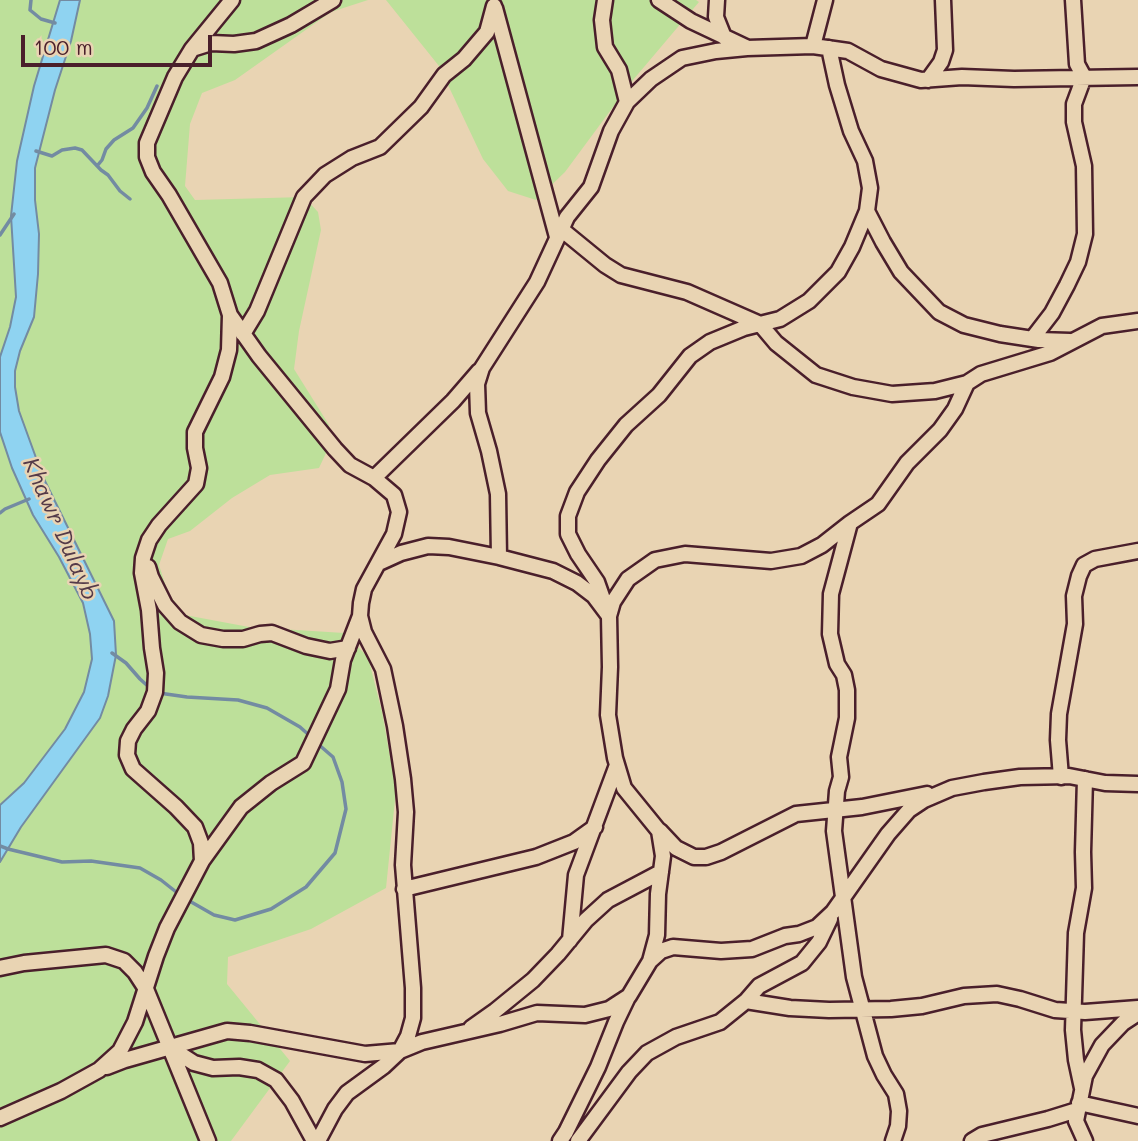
<!DOCTYPE html>
<html>
<head>
<meta charset="utf-8">
<style>
  body { margin:0 }
  #map { position:relative; width:1138px; height:1141px; overflow:hidden; background:#e9d4b3; font-family:Mali,sans-serif }
  canvas { display:block }
  .scale { position:absolute; left:21px; top:35px; width:191px; height:32px; box-sizing:border-box; border:4px solid #4a1f2b; border-top:0; padding-left:9px; font-size:21px; line-height:24px; white-space:nowrap; color:#4a1f2b; -webkit-text-stroke:5px #e9d4b3; paint-order:stroke }
</style>
</head>
<body>
<div id="map">
<canvas width="1138" height="1141"></canvas>
<div class="scale">100 m</div>
</div>
<script>
const ctx = document.querySelector('canvas').getContext('2d');
ctx.lineJoin = 'round';
function paint(path, color) { ctx.fillStyle = color; ctx.fill(path, 'evenodd'); }
const poly = rows => new Path2D(rows.map(r => 'M' + r).join(''));
function strokePath(path, color, width, dash) { ctx.strokeStyle = color; ctx.lineWidth = width; ctx.lineCap = dash ? 'butt' : 'round'; ctx.setLineDash(dash || []); ctx.stroke(path); }
function write(font, color, halo, rows, align = 'center') {
  ctx.font = font + ' Mali,sans-serif'; ctx.lineWidth = 5; ctx.setLineDash([]); ctx.textBaseline = 'middle'; ctx.strokeStyle = halo; ctx.fillStyle = color; for (const [text, x, y, turn = 0] of rows) {
    ctx.save(); ctx.translate(x, y); ctx.rotate((+turn || 0) * Math.PI / 180); ctx.textAlign = isNaN(turn) ? turn : align; if (halo) ctx.strokeText(text, 0, 0); ctx.fillText(text, 0, 0); ctx.restore();
  }
}
paint(poly([
  [0,0,60,0,34,86,17,161,11,216,16,297,10,327,0,357],
  [80,0,368,0,331,12,235,80,202,93,190,124,185,186,195,200,304,197,318,212,321,230,299,331,294,369,329,425,326,453,319,468,270,475,232,498,190,531,168,539,159,565,168,593,185,615,249,627,344,633,368,657,382,712,396,790,386,888,311,929,228,957,227,984,290,1061,231,1141,0,1141,0,862,21,827,100,718,108,696,116,655,103,597,43,477,19,411,15,387,15,371,20,351,34,317,38,274,39,234,35,200,35,168,55,90,71,41],
  [386,0,696,0,699,2,633,80,565,172,536,200,508,191,483,159,439,66],
  [0,432,12,468,33,515,59,557,83,603,90,634,92,659,84,692,65,729,24,783,0,805]
]), '#bde09a');
const water = poly([
  [60,0,80,0,71,41,55,90,35,168,35,200,39,234,38,274,34,317,20,351,15,371,15,387,19,411,43,477,114,621,116,655,108,696,100,718,21,827,0,862,0,805,24,783,65,729,84,692,92,659,90,634,83,603,59,557,33,515,12,468,0,432,0,357,10,327,16,297,11,216,17,161,34,86,60,0]
]);
paint(water, '#8fd3f1');
strokePath(water, '#738ba2', 2);
strokePath(poly([
  [31,0,30,10,41,19,55,23],
  [36,151,52,156,62,150,75,148,82,150,101,170,108,175,120,191,130,199],
  [97,166,102,160,106,149,114,140,133,128,147,108,157,86],
  [0,235,14,214],
  [0,513,5,509,29,499],
  [112,653,126,663,140,679,150,688],
  [159,693,187,697,238,700,267,708,300,727,310,736],
  [0,846,8,849,62,862,91,861,140,868,161,880,180,895],
  [186,899,214,915,235,920,271,909,306,887,335,853,346,809,342,782,333,757,318,744]
]), '#738ba2', 3.5);
const street = poly([
  [605,0,602,20,605,47,619,70,627,102],
  [659,0,691,21,746,47],
  [717,0,716,17,724,37],
  [495,8,557,237],
  [813,46,825,0],
  [192,49,211,43,234,44,256,41,291,25,333,0],
  [928,80,941,62,945,50,943,0],
  [867,211,883,242,901,272,939,312,964,325,1000,334,1039,340,1070,341],
  [561,229,605,265,621,275,687,292,760,324,776,343,816,375,853,387,892,394,935,391,967,383],
  [243,334,257,311,304,197,325,175,352,158,380,147,421,107,444,75,464,59,487,32,494,6],
  [1032,339,1052,313,1067,285,1078,262,1085,234,1084,166,1074,122,1074,104,1084,77,1077,64,1073,0],
  [374,478,453,401,479,371],
  [850,523,831,594,830,634,837,664,844,675,847,690,847,718,839,757,841,777,837,791,834,831,854,977,875,1056,884,1075,896,1094,899,1111,898,1126,893,1141],
  [499,557,498,494,489,451,478,413,477,384,482,368,537,282,567,217,591,187,611,131,627,102,651,79,682,58,716,51,747,48,813,46,848,51,881,69,921,80,962,77,1014,79,1138,77],
  [379,563,401,553,428,546,449,547,499,557,553,571,577,583,594,596,609,616,613,602,628,579,655,560,685,554,771,561,801,556,822,545,850,523,878,504,907,463,940,430,955,409,967,383,981,374,1050,353,1102,326,1138,321],
  [148,567,151,577,165,605,180,622,201,635,223,639,243,639,260,634,272,633,306,646,330,651,348,648],
  [1061,777,1058,740,1059,714,1075,624,1074,596,1079,576,1084,565,1095,559,1138,551],
  [660,831,676,848,694,857,706,857,721,852,796,814,862,807,927,794],
  [202,861,241,807,271,783,303,763,338,689,343,660,360,616,361,603,364,589,394,534,399,512,394,495,374,478,350,465,335,449,259,356,230,315],
  [404,889,536,857,574,842,595,827],
  [570,940,576,875,617,765],
  [650,961,657,935,658,894,663,856,659,831,624,788,615,758,608,715,610,667,609,616,597,582,578,554,568,534,568,516,577,492,598,460,626,425,659,395,690,356,710,342,744,328,780,319,809,301,838,272,852,247,867,211,870,188,865,161,851,131,837,85,829,48],
  [0,968,24,963,106,955,124,961,135,972,146,989,208,1141],
  [746,1001,790,1008,829,1010,891,1009,922,1006,964,996,997,994,1020,999,1055,1010,1085,1012,1138,1008],
  [471,1028,495,1011,533,980,558,954,586,920,608,900,661,872],
  [169,1047,194,1063,213,1068,239,1067,258,1070,276,1080,292,1101,314,1141],
  [107,1067,125,1060,227,1031,250,1033,365,1054,400,1051,408,1036,413,1018,413,988,403,865,406,812,403,779,395,726,383,669,364,632,360,616],
  [1082,1088,1076,1060,1073,1030,1076,933,1084,888,1083,852,1085,779],
  [1079,1103,1138,1116],
  [0,1118,61,1091,99,1070,120,1051,135,1022,156,956,167,928,202,861,201,843,195,827,176,807,133,769,127,755,128,741,134,729,148,711,155,692,156,673,152,648,149,610,142,573,143,558,149,540,159,525,196,484,199,468,195,448,195,432,222,377,229,350,230,315,220,283,169,195,153,172,147,157,147,143,175,77,192,49,232,0],
  [318,1141,335,1109,347,1093,384,1066,400,1051,422,1042,500,1024,537,1013,585,1015,609,1009,629,996,650,961,661,951,673,947,721,951,752,949,785,936,799,934,817,927,833,912,888,834,909,810,924,800,952,788,984,782,1020,777,1069,776,1105,783,1138,784],
  [560,1141,566,1132,598,1067,616,1022,628,997],
  [578,1141,629,1072,647,1053,676,1037,720,1022,746,1001,759,986,802,963,819,942,830,919],
  [972,1141,982,1135,1048,1119,1077,1110],
  [1085,1141,1076,1121,1085,1076,1102,1045,1123,1023,1138,1013]
]);
strokePath(street, '#4a1f2b', 19);
strokePath(street, '#e9d4b3', 14);
write('italic 23px', '#543a49', '#e9d4b3', [
  ["Khawr Dulayb",60,529,66]
]);
</script>
</body>
</html>
